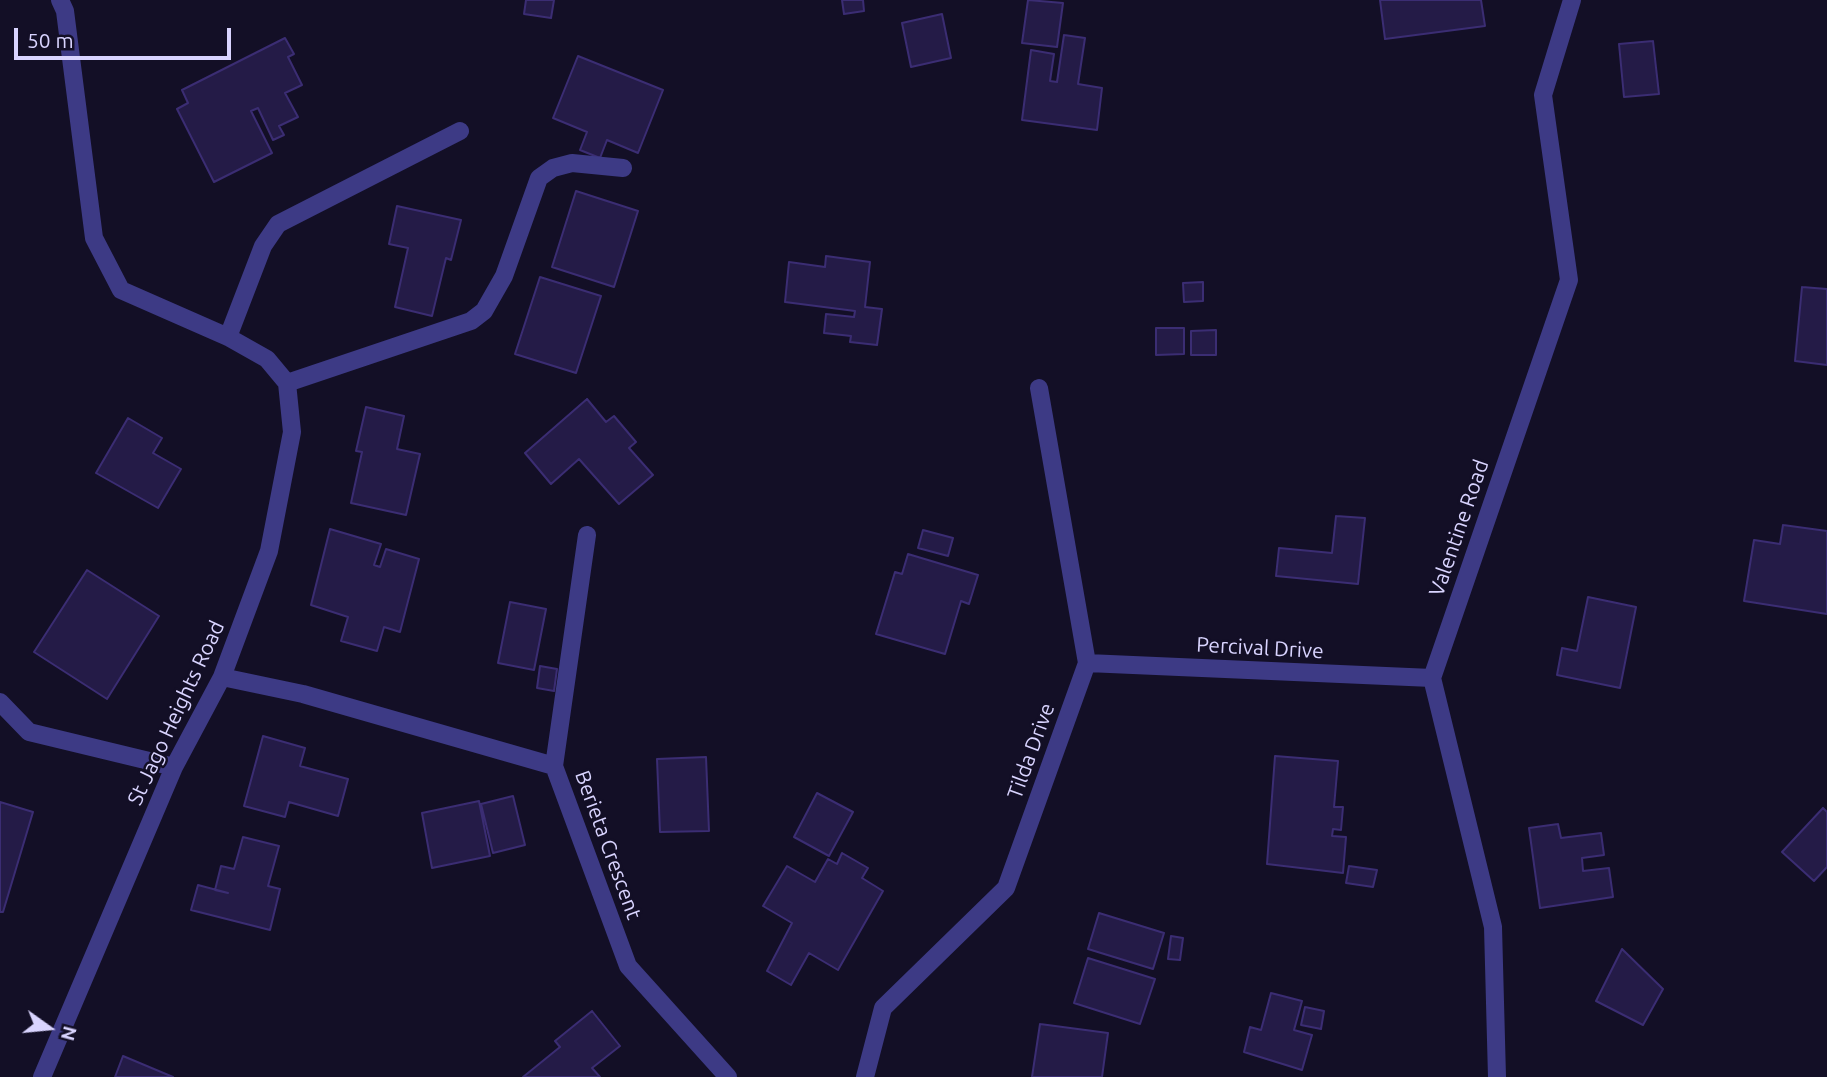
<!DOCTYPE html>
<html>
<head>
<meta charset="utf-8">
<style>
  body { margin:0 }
  #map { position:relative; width:1827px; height:1077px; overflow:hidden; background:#130f26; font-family:Ubuntu,sans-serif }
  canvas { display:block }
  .north { position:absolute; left:14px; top:993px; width:70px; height:70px; -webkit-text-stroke:5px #130f26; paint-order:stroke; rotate:105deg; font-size:19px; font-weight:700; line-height:28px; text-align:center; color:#d9d4ff }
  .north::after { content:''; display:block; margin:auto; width:24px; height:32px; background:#d9d4ff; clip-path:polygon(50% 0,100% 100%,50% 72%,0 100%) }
  .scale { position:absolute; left:14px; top:28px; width:217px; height:32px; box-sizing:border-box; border:4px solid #d9d4ff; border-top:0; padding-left:9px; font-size:21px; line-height:24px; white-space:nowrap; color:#d9d4ff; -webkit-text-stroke:5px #130f26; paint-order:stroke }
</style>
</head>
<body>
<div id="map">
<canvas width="1827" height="1077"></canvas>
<div class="north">N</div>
<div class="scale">50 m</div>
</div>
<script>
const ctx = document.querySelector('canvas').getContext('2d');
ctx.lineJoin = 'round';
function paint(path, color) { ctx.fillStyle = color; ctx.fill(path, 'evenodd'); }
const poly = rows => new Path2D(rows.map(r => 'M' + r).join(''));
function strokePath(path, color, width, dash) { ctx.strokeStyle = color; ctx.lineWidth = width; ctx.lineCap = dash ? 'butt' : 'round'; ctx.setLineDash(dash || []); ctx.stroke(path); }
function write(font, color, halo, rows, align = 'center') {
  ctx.font = font + ' Ubuntu,sans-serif'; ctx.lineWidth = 5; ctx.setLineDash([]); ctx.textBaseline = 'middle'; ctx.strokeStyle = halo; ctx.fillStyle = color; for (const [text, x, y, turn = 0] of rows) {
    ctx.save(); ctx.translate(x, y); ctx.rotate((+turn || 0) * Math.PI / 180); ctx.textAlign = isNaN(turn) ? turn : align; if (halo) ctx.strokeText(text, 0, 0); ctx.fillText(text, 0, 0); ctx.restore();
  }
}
const building = poly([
  [526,0,554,0,551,18,524,14,526,0],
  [842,0,863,0,864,11,844,14,842,0],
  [1028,0,1063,3,1057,47,1022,43,1028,0],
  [1380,0,1481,0,1485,26,1385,39,1380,0],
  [942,14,951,58,911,67,902,23,942,14],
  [1064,35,1085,38,1078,84,1102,88,1097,130,1022,120,1031,50,1054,54,1050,81,1057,82,1064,35],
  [285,38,294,54,288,57,302,85,285,93,298,117,279,126,284,135,273,140,258,108,251,111,272,153,214,182,177,109,188,103,182,90,285,38],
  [1653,41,1659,94,1624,97,1619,44,1653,41],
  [578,56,663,90,638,153,607,140,600,158,580,150,587,132,553,118,578,56],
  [576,191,638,211,614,287,552,267,576,191],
  [397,206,461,220,451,260,446,258,432,316,395,307,408,248,389,244,397,206],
  [826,256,870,262,865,307,882,309,877,345,850,342,851,336,824,333,826,314,854,317,855,311,785,302,789,262,825,267,826,256],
  [540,277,601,296,576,373,515,354,540,277],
  [1203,282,1203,301,1184,302,1183,283,1203,282],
  [1802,287,1827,289,1827,365,1795,361,1802,287],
  [1156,328,1184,328,1184,354,1156,355,1156,328],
  [1216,330,1216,355,1191,355,1191,331,1216,330],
  [587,399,606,422,614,416,636,442,629,448,653,475,619,504,579,459,551,484,525,453,587,399],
  [366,407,404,416,397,449,420,454,406,515,351,503,362,452,356,451,366,407],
  [128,418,162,438,153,453,181,469,158,508,96,473,128,418],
  [1336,516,1365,518,1358,584,1276,576,1279,548,1332,553,1336,516],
  [1783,525,1827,531,1827,614,1744,601,1754,540,1780,544,1783,525],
  [330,529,381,544,374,565,380,567,386,549,419,559,400,632,384,627,377,651,341,641,348,617,311,605,330,529],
  [923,530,953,538,948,556,918,548,923,530],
  [908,554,978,575,969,604,961,601,945,654,876,634,895,572,902,574,908,554],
  [87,570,159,616,107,699,34,652,87,570],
  [1588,597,1636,607,1620,688,1557,675,1562,648,1577,651,1588,597],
  [510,602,546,609,534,670,498,663,510,602],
  [540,666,557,669,554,691,537,688,540,666],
  [263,736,305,748,300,766,348,779,338,816,289,802,285,817,244,806,263,736],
  [1275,756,1338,761,1334,807,1343,807,1341,830,1333,829,1332,836,1346,837,1343,873,1267,864,1275,756],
  [706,757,709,831,660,832,657,759,706,757],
  [817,793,853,812,829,856,794,837,817,793],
  [513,796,525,845,493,853,481,804,513,796],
  [479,801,490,856,432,868,422,813,479,801],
  [0,802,33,812,3,912,0,912,0,802],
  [1823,808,1827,812,1827,867,1814,881,1782,852,1823,808],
  [1558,824,1561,838,1601,833,1604,855,1582,858,1583,871,1609,868,1613,897,1540,908,1529,828,1558,824],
  [243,837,279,846,268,886,280,889,270,930,191,910,198,885,228,893,215,890,221,866,234,869,243,837],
  [842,853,868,868,862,878,883,891,838,970,809,953,791,985,767,971,792,923,763,906,787,866,815,882,828,859,837,864,842,853],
  [1349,866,1377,870,1373,887,1346,883,1349,866],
  [1099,913,1164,933,1153,969,1088,949,1099,913],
  [1171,936,1183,938,1180,960,1168,959,1171,936],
  [1622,949,1663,989,1643,1025,1596,1001,1622,949],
  [1088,958,1155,979,1140,1024,1074,1003,1088,958],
  [1271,993,1302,1001,1294,1030,1312,1035,1302,1070,1244,1052,1250,1027,1261,1030,1271,993],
  [1305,1007,1324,1011,1321,1029,1301,1025,1305,1007],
  [592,1011,620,1046,592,1068,600,1077,523,1077,560,1047,555,1041,592,1011],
  [1040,1024,1108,1033,1102,1077,1032,1077,1040,1024],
  [123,1056,173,1077,115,1077,123,1056]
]);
paint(building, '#241b47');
strokePath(building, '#3b2d73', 2);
strokePath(poly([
  [228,337,263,246,278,224,460,131],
  [287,383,471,321,484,311,504,276,539,178,553,168,572,163,623,168],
  [1087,663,1432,678],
  [222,677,303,694,554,766,628,966,728,1077],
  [0,702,29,732,174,767],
  [554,766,587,535],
  [42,1077,174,767,222,677,269,551,292,432,287,383,267,359,228,337,121,290,94,238,65,11,60,0],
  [865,1077,883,1008,1006,888,1087,663,1039,388],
  [1497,1077,1493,927,1432,678,1569,280,1543,95,1572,0]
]), '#3d3a85', 18);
write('21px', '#d9d4ff', '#130f26', [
  ["Valentine Road",1459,528,-71],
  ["Percival Drive",1260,648,3],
  ["St Jago Heights Road",176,713,-65],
  ["Tilda Drive",1031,751,-70],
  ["Berieta Crescent",608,845,70]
]);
</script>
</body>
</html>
